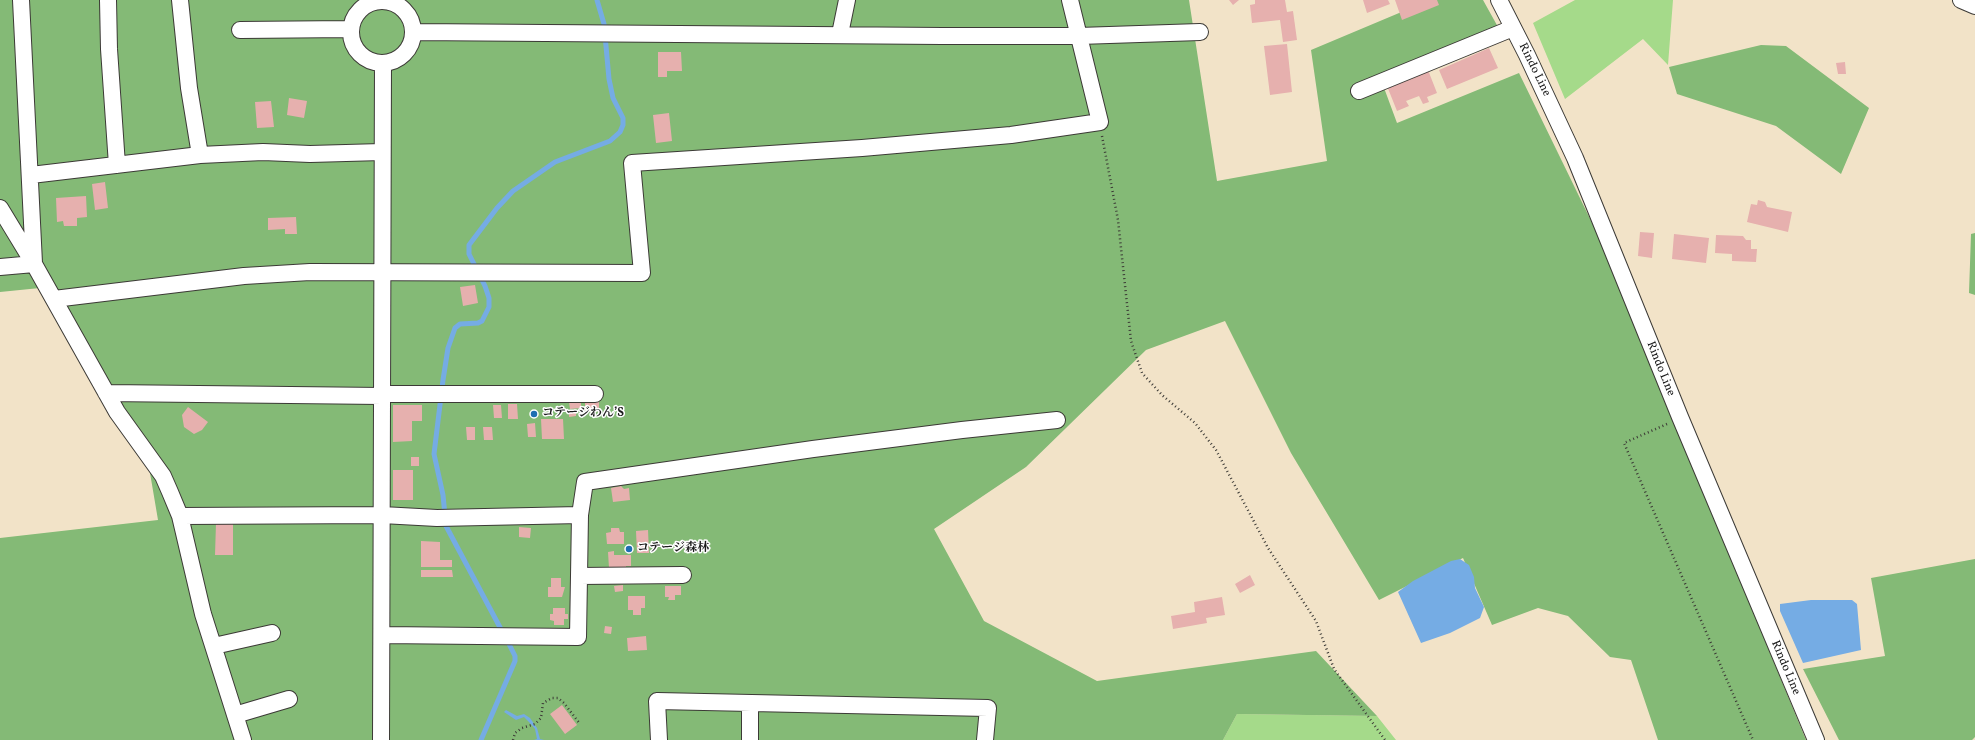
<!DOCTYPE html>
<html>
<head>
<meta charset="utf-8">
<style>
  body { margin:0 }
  canvas { display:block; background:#f2e3c8 }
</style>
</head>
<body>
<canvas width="1975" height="740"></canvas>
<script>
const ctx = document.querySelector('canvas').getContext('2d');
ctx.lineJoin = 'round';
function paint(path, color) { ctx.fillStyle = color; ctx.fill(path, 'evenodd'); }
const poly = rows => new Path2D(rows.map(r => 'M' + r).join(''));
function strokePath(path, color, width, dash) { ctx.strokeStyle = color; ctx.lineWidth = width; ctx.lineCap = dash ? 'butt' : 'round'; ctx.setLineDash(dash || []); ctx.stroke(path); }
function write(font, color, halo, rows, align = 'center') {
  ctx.font = font + ' Vollkorn,"Noto Serif JP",serif'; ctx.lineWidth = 3; ctx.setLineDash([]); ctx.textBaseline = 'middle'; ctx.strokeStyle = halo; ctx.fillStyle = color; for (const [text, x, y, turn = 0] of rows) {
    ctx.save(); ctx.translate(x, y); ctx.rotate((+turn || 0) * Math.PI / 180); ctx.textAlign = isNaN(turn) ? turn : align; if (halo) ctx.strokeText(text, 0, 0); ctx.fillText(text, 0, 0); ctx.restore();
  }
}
paint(poly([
  [1575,0,1673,0,1668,65,1643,39,1565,99,1533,23],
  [1237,714,1377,716,1396,740,1223,740]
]), '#a5da8a');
paint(poly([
  [0,0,1189,0,1217,181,1327,161,1311,50,1430,0,1483,0,1498,27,1380,77,1397,123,1519,73,1596,231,1806,740,1658,740,1631,660,1610,657,1568,616,1538,608,1492,625,1463,558,1379,600,1291,453,1225,321,1146,350,1026,467,934,529,984,621,1097,681,1316,651,1377,716,1237,714,1223,740,0,740,0,538,158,520,149,467,40,288,0,292],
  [1761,45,1786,46,1869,108,1841,174,1776,126,1677,94,1669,67],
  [1975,233,1975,295,1969,293,1971,234],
  [1975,559,1975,737,1972,740,1839,740,1803,669,1885,656,1871,578]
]), '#84ba76');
paint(poly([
  [1460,559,1469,565,1474,577,1475,588,1484,607,1480,618,1450,633,1421,643,1398,592,1413,581,1451,561],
  [1811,600,1852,600,1857,604,1861,650,1803,663,1780,611,1780,604],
  [506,710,517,716,524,714,530,718,537,728,540,739,544,740,534,740,537,739,535,729,529,722,524,717,516,720,504,712]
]), '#75ace4');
strokePath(poly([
  [503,633,446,526,443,495,434,454,443,380,448,348,455,328,460,324,478,323,482,321,489,307,489,298,485,286,469,254,469,245,497,208,513,191,555,162,610,141,620,132,623,125,623,118,613,98,609,79,604,24,597,0],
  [481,740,515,661,515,656,507,640]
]), '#75ace4', 5);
paint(poly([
  [1229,0,1239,0,1233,5],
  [1255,0,1285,0,1287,12,1293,11,1297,40,1283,42,1280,20,1252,23,1250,5,1255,4],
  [1363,0,1388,0,1390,4,1367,13],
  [1395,0,1437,0,1439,5,1402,20],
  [1287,44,1292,92,1270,95,1264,46],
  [1489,48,1498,68,1447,89,1439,70],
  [658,52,681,52,682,71,667,71,667,77,658,77],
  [1845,62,1846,74,1838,74,1836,63],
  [1428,70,1437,93,1427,97,1429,102,1423,104,1419,96,1406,101,1409,106,1397,111,1387,86],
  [289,98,307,101,304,118,287,115],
  [271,101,274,127,257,128,255,102],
  [669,113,672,141,656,143,653,115],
  [105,182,108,208,95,210,92,184],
  [86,196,87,217,77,218,77,226,64,226,63,221,57,222,56,198],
  [1758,200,1765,202,1767,207,1792,212,1788,232,1747,222,1751,204,1757,205],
  [296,217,297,234,285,234,285,229,268,230,268,218],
  [1640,232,1654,233,1652,258,1638,256],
  [1674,234,1709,238,1706,263,1672,259],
  [1716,235,1743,236,1746,240,1751,240,1751,249,1757,249,1756,262,1732,261,1732,254,1715,253],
  [475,285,478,303,463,306,460,287],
  [581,401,581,408,570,409,569,402],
  [585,401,599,401,599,411,585,412],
  [508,404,517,404,518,419,508,419],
  [393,405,422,405,422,421,412,421,412,441,393,442],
  [493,405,501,405,502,418,494,418],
  [188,407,208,422,202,430,194,434,184,427,182,415],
  [569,411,576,411,576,416,569,417],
  [541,419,563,419,564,439,542,439],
  [535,423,536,437,528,437,527,424],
  [466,427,475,427,475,440,467,440],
  [483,427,492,427,493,440,484,440],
  [411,457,419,457,419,466,411,466],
  [393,470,413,470,413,500,393,500],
  [621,486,624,489,629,488,630,500,613,502,611,488],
  [216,523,233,523,233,555,215,555],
  [519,527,531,528,530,538,519,537],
  [611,528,619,528,620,532,624,532,624,544,607,544,606,533,611,532],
  [648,530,649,553,637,553,636,531],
  [421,541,440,542,440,560,452,560,452,567,421,567],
  [614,551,614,555,631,555,631,566,626,566,626,569,609,568,608,552],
  [421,570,452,570,453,577,421,577],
  [1250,575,1255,585,1240,593,1235,584],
  [551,578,561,578,561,587,565,587,562,597,548,597,548,587,551,587],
  [623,585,623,591,615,592,614,586],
  [665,586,681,586,681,595,675,595,675,600,668,600,669,597,665,597],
  [628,596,645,596,645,608,641,608,641,615,633,615,633,610,628,610],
  [1222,597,1225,615,1206,618,1207,623,1173,629,1171,616,1195,612,1194,602],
  [553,608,565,608,565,614,568,614,568,619,564,619,564,625,554,625,554,621,550,620,550,614,553,614],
  [605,626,612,627,611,634,604,633],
  [646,636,647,650,628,651,627,638],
  [562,705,577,725,565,734,550,714]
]), '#e6b0ae');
const minor = poly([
  [21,0,34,263],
  [108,0,109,49,117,165],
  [180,0,189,88,200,155],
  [1499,0,1527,55,1575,158,1680,417,1816,740],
  [1961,0,1975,6],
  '351 32a31 31 0 1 1 62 0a31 31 0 1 1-62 0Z',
  [240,30,350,29],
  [413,32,943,36,1079,36,1200,32],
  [840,34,847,0],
  [1359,91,1513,28],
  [31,175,200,155,263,152,310,154,382,152],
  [0,208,34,264,117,412,163,476,170,492,180,516,203,614,243,740],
  [0,267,34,264],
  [54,299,244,276,310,272,642,273,632,163,862,148,1011,135,1100,122,1070,0],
  [106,393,382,396],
  [382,394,595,394],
  [180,516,382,515,437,518,580,515],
  [579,576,683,575],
  [382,635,578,637,580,515,585,482,813,449,962,430,1057,420],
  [214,646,272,633],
  [750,704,750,740],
  [235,715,289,699],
  [381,740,383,63],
  [659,740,657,701,988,708,985,740]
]);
strokePath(minor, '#3c3a36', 18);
strokePath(poly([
  [1102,136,1118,220,1131,341,1142,373,1162,395,1195,423,1216,450,1268,548,1316,621,1334,669,1385,740],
  [1667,424,1624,443,1753,740],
  [513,740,515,733,522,728,535,724,541,718,543,703,552,698,558,698,564,703,580,724]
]), '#3c3a36', 2.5, [1, 3]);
strokePath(minor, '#fff', 16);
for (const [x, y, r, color] of [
  [534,414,4,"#1f6fb2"],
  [629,549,4,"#1f6fb2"]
]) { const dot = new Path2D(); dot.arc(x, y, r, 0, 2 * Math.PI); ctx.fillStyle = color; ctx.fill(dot); strokePath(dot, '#fff', 1.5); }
write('12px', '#1c1c1c', '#fff', [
  ["Rindo Line",1534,70,64],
  ["Rindo Line",1660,369,68],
  ["Rindo Line",1785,668,67]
]);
write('bold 12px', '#1c1c1c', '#fff', [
  ["コテージわん’S",542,414],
  ["コテージ森林",637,549]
], 'left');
</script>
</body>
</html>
